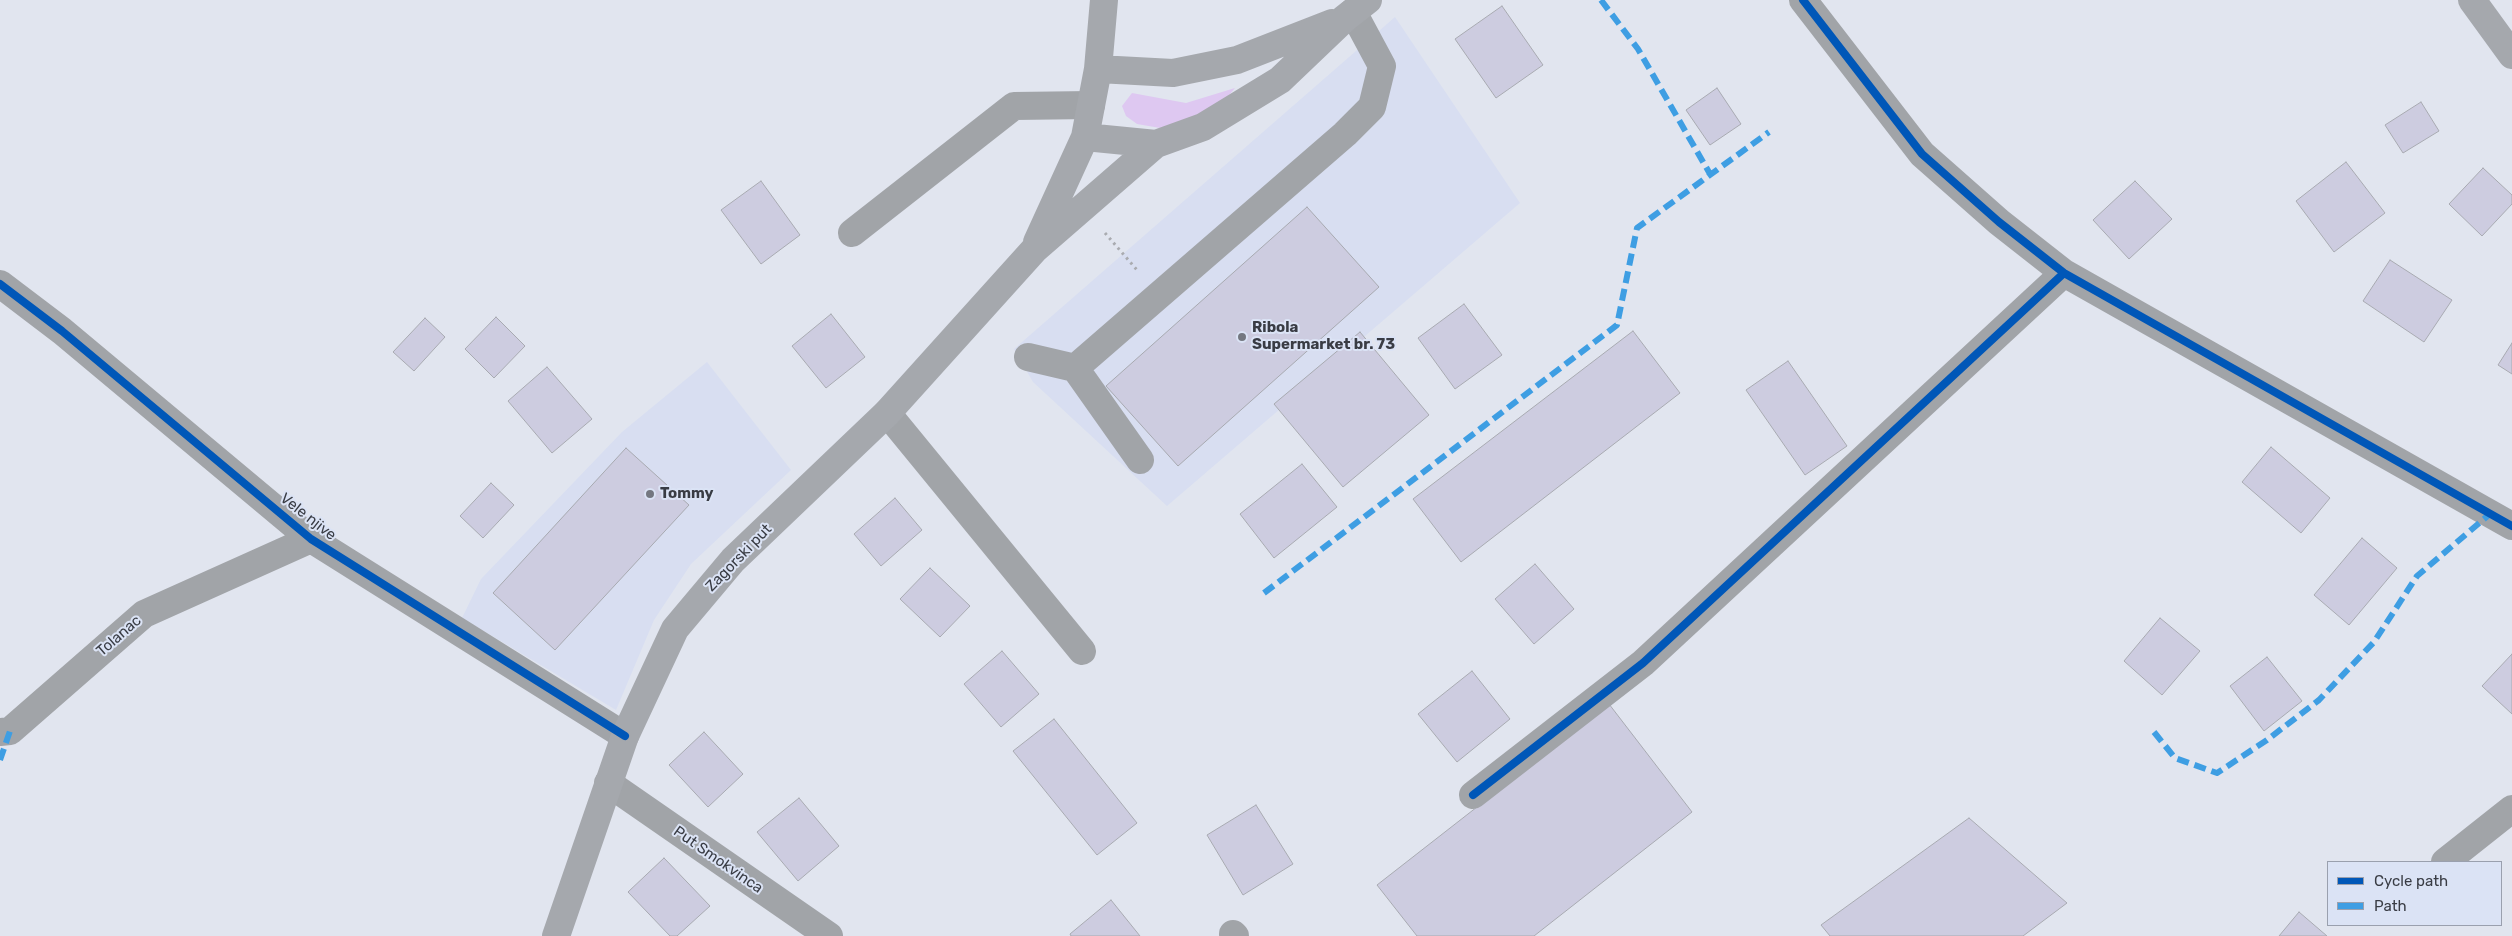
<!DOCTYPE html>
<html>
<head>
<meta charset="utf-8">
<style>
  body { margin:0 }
  #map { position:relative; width:2512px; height:936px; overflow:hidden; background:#e1e5ef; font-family:Rubik,sans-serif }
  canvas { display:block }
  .legend { position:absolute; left:2327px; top:861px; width:175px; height:65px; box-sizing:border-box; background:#dbe3f5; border:1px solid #9aa0ae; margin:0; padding:6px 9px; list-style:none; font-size:15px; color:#393c44 }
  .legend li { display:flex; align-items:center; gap:10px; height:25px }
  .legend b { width:25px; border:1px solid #9aa0ae }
</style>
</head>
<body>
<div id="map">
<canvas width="2512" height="936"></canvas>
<ul class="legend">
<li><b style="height:6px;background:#0057b8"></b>Cycle path</li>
<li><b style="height:6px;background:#3e9ee3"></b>Path</li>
</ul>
</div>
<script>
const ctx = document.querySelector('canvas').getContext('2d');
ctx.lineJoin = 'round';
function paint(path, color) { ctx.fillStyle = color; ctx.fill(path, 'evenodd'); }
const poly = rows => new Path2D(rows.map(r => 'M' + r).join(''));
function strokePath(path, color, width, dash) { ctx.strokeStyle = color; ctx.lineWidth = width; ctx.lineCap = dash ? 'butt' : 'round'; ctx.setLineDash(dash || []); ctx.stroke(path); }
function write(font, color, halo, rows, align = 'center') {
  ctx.font = font + ' Rubik,sans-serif'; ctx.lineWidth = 4; ctx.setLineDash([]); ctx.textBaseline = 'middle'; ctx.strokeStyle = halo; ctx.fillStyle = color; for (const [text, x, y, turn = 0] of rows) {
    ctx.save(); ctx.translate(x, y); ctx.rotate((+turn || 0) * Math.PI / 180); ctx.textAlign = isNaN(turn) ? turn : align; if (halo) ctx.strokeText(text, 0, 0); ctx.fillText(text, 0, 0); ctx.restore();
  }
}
paint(poly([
  [1395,17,1520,203,1167,506,1033,382,1014,349],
  [707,362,791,470,691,564,654,620,616,710,462,618,481,579,622,432]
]), '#d8def1');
paint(poly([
  [1235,88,1225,100,1193,120,1166,129,1137,124,1126,116,1122,106,1132,93,1186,103]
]), '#dec8f1');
const building = poly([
  [1502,6,1543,65,1496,98,1455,39,1502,6],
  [1717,88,1741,124,1710,145,1686,110,1717,88],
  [2421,102,2439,131,2403,153,2385,125,2421,102],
  [2346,162,2385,213,2334,252,2296,201,2346,162],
  [2483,168,2512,195,2512,204,2482,236,2449,204,2483,168],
  [761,181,800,235,761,264,721,210,761,181],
  [2135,181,2172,219,2129,259,2093,220,2135,181],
  [1307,207,1379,287,1178,466,1106,386,1307,207],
  [2390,260,2452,300,2424,342,2363,301,2390,260],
  [1464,304,1502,355,1455,389,1418,338,1464,304],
  [831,314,865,357,826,388,792,346,831,314],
  [496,317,525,346,494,378,465,349,496,317],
  [425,318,445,337,414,371,393,352,425,318],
  [1633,331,1680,393,1461,562,1413,499,1633,331],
  [1360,332,1429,415,1343,487,1274,404,1360,332],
  [2512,343,2512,374,2498,365,2512,343],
  [1788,361,1847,446,1805,475,1746,390,1788,361],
  [547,367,592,419,552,453,508,401,547,367],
  [2271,447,2330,498,2301,533,2242,482,2271,447],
  [626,448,689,505,555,650,493,593,626,448],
  [1302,464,1337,507,1274,558,1240,514,1302,464],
  [491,483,514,505,483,538,460,516,491,483],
  [895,498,922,530,881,566,854,534,895,498],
  [2362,538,2397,568,2349,625,2314,595,2362,538],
  [1535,564,1574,609,1534,644,1495,599,1535,564],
  [930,568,970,606,940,637,900,599,930,568],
  [2160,618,2200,651,2162,695,2124,661,2160,618],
  [1002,651,1039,694,1001,727,964,684,1002,651],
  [2512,654,2512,714,2482,686,2512,654],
  [2267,657,2302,701,2264,731,2230,686,2267,657],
  [1472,671,1510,719,1457,762,1418,714,1472,671],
  [1609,704,1692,812,1534,936,1417,936,1377,885,1609,704],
  [1054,719,1137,823,1097,855,1013,751,1054,719],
  [704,732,743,774,708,807,669,765,704,732],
  [799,798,839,846,798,881,757,832,799,798],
  [1256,805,1293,864,1243,895,1207,835,1256,805],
  [1969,818,2067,903,2023,936,1830,936,1821,925,1969,818],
  [664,858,710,906,677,936,670,936,628,892,664,858],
  [1111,900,1140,936,1071,936,1070,934,1111,900],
  [2299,912,2327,936,2279,936,2299,912]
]);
paint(building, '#cdcce0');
strokePath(building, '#a8aab1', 1);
strokePath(poly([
  [1105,233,1137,270]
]), '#a9abb0', 3, [2.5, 4]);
strokePath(poly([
  [1803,0,1922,154,1999,222,2064,273,2512,526],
  [852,233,1014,106,1091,105],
  [0,284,62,331,311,539,625,736],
  [1028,357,1075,368,1140,460],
  [1075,368,1345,134,1372,107,1382,66,1353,12],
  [887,413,1082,651],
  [0,732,10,731,144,614,311,539],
  [608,783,829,936],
  [1473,795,1643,663,2064,273],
  [2445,862,2512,809],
  [1233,934,1235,936]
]), '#a1a4a8', 28);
strokePath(poly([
  [2472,0,2512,55],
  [1098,69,1173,73,1237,60,1332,23],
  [1085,137,1156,144],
  [1037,242,1085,137,1098,69,1104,0],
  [556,936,625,736,675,629,733,560,887,413,1034,250,1156,144,1203,127,1280,80,1345,18,1368,0]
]), '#a5a8ad', 28);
strokePath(poly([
  [1601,0,1638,49,1710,174],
  [1264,593,1617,325,1637,228,1769,132],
  [2154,732,2175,758,2217,773,2267,740,2319,700,2374,642,2417,576,2491,513],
  [0,760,10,731]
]), '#3e9ee3', 6, [12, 6]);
strokePath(poly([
  [1803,0,1922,154,1999,222,2064,273,2512,526],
  [0,284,62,331,311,539,625,736],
  [1473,795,1643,663,2064,273]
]), '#0057b8', 8);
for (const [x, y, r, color] of [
  [1242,337,5,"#747780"],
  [650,494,5,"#747780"]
]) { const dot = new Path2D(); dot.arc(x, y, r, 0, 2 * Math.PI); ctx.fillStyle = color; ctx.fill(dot); strokePath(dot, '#dbe3f5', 2); }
write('bold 15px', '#393c44', '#dbe3f5', [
  ["Ribola",1252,328],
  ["Supermarket br. 73",1252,345],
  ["Tommy",660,494]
], 'left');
write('15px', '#393c44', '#dbe3f5', [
  ["Vele njive",308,517,38],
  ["Zagorski put",739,558,-46],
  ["Tolanac",119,636,-41],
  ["Put Smokvinca",718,860,35]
]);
</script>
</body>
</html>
